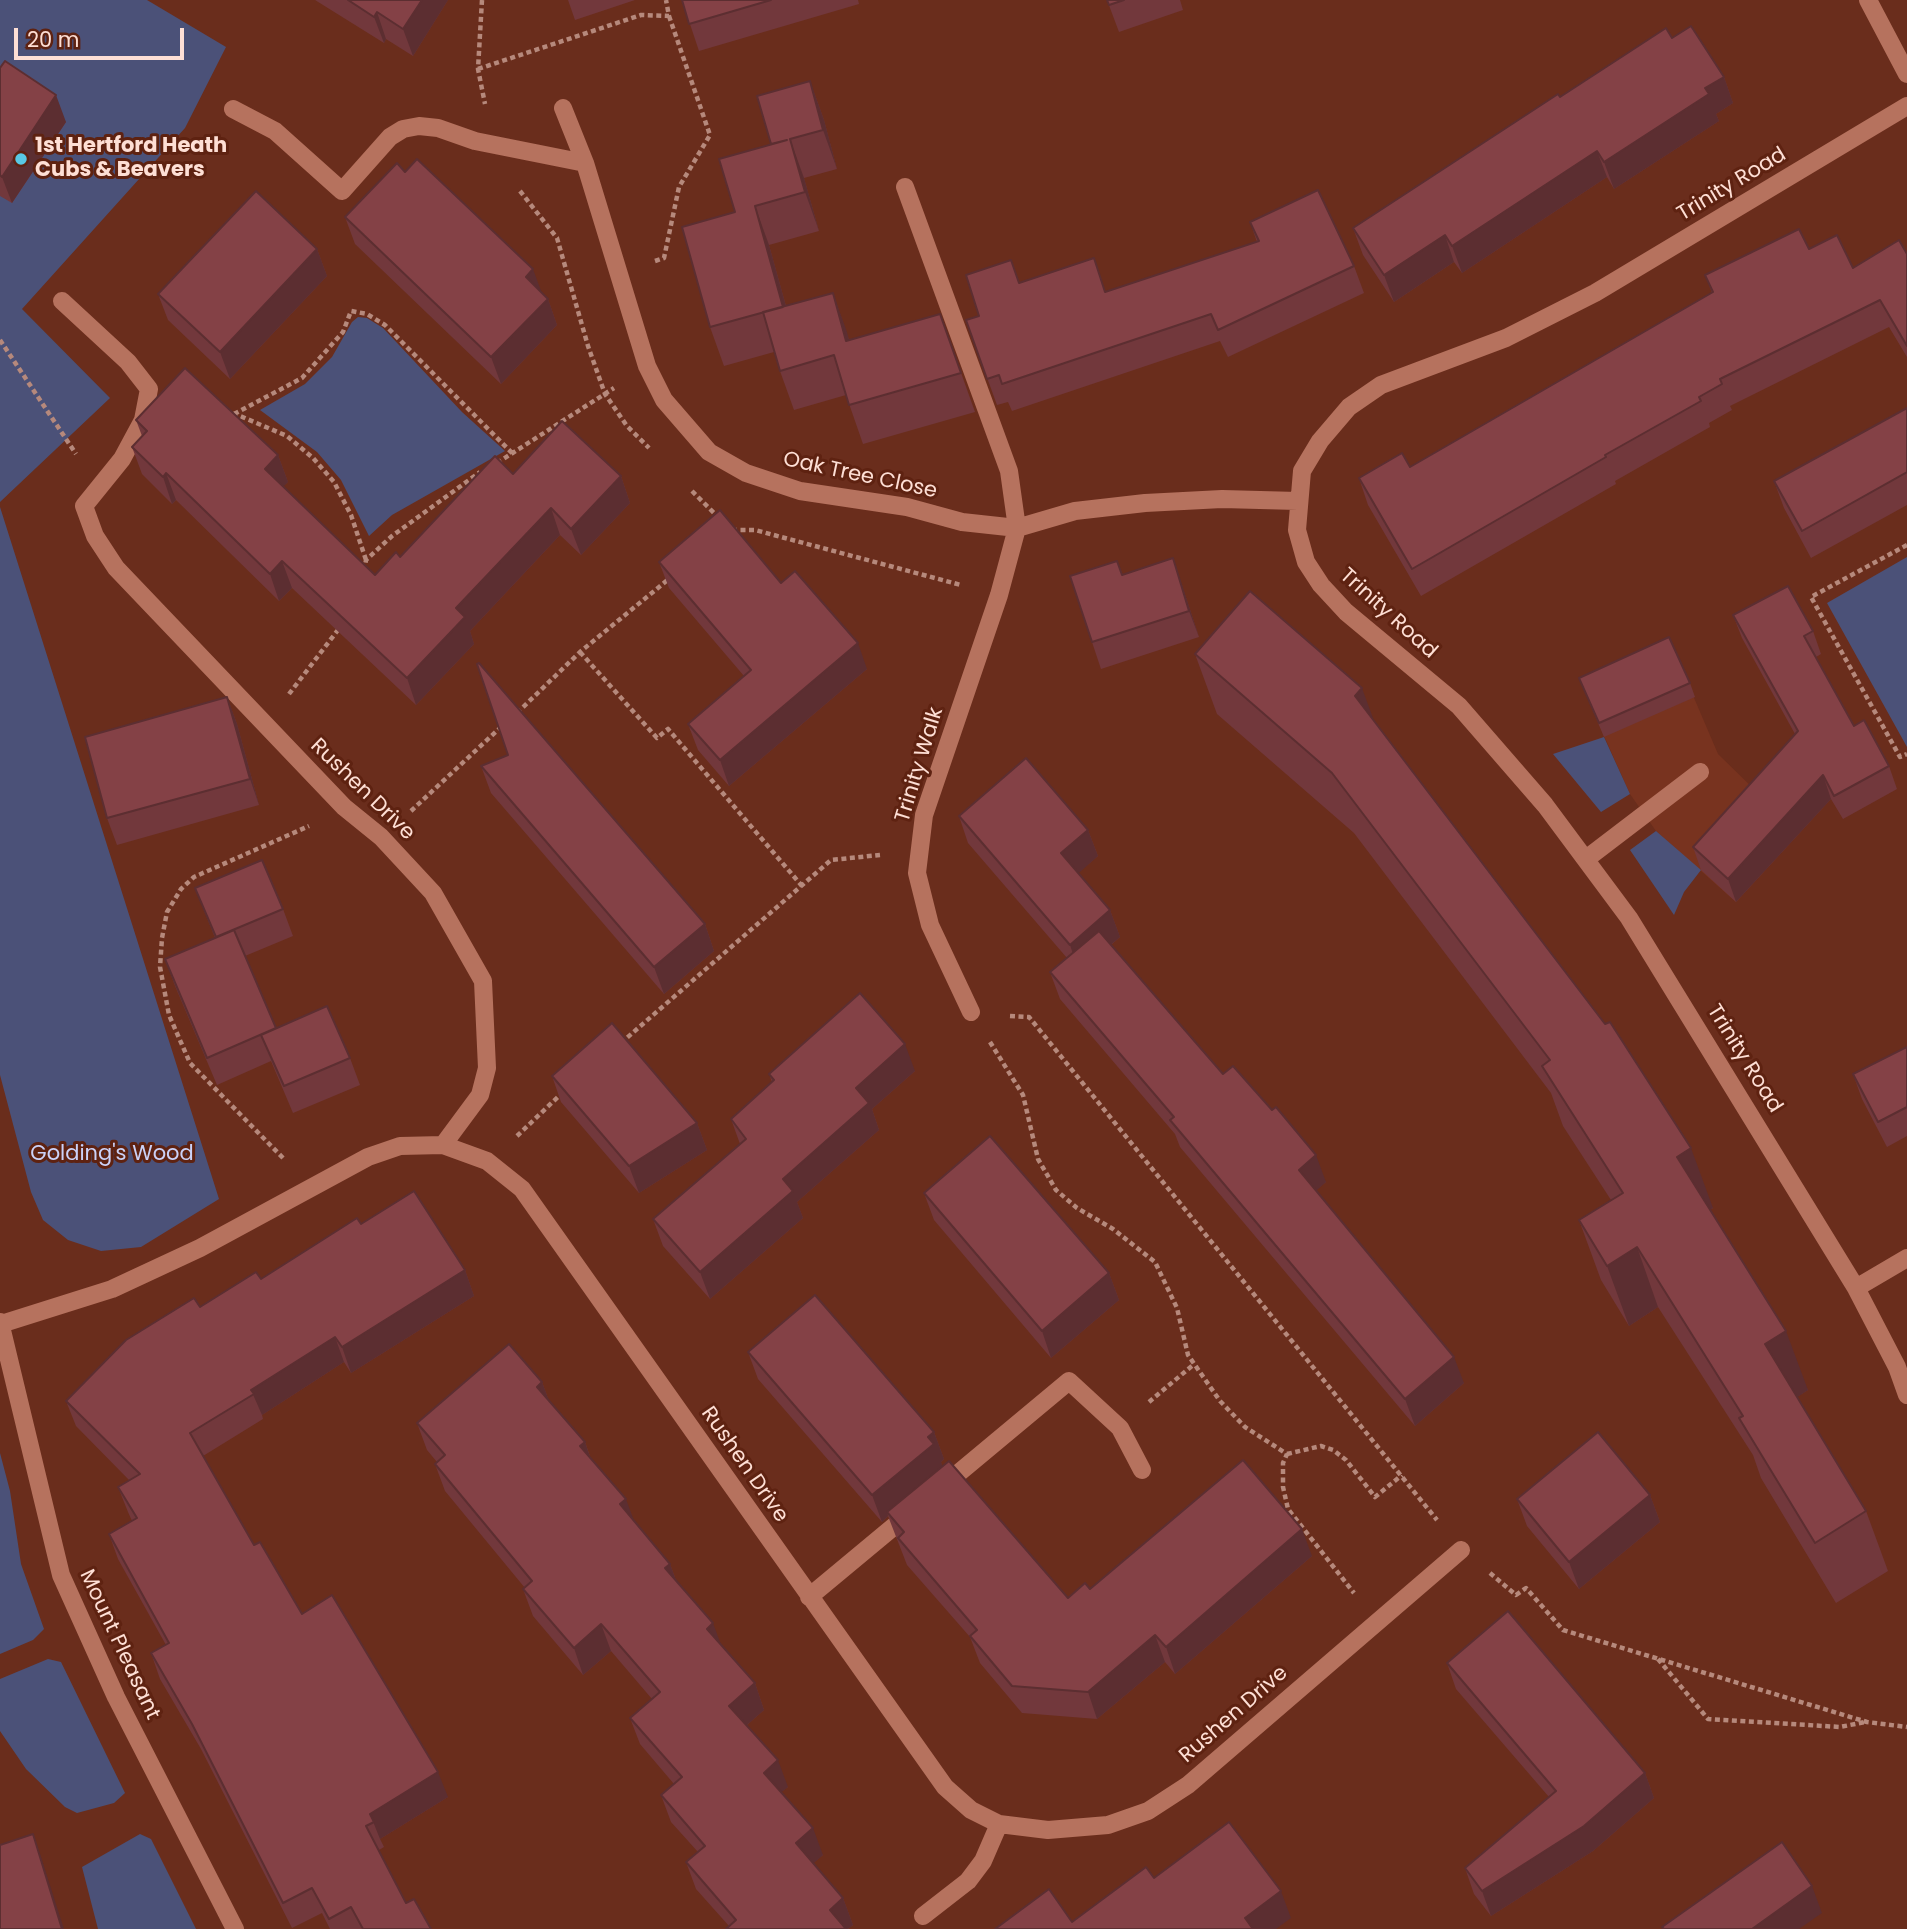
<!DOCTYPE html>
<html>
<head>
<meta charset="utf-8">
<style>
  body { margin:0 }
  #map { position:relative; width:1907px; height:1929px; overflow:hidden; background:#6a2d1c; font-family:Poppins,sans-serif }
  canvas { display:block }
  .scale { position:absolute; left:14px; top:28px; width:170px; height:32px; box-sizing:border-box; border:4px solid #fedfd5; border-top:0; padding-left:9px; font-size:21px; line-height:24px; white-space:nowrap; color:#fedfd5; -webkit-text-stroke:5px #5e2211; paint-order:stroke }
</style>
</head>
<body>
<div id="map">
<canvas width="1907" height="1929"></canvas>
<div class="scale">20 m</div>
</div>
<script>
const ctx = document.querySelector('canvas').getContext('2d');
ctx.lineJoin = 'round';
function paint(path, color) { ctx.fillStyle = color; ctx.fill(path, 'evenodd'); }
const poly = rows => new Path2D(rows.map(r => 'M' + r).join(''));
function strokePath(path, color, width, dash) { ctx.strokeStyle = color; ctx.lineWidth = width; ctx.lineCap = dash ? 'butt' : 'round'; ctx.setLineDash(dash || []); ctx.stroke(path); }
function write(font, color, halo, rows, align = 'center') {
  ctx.font = font + ' Poppins,sans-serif'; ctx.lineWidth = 6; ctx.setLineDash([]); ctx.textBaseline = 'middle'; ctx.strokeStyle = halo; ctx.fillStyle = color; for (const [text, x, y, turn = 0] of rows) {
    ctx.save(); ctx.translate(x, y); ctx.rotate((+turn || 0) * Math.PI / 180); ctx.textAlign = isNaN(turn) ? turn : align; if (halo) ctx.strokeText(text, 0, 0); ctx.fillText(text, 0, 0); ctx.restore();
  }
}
paint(poly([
  [1674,651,1718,754,1799,833,1736,902,1656,831,1630,794,1584,691]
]), '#78331f');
paint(poly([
  [0,0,147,0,226,47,185,128,22,309,110,398,0,502],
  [358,317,367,318,383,328,462,412,505,451,392,515,369,536,341,480,317,452,260,410,305,384,332,357,352,322],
  [0,507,219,1199,141,1247,101,1251,68,1240,43,1220,31,1192,0,1075],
  [1907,557,1907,747,1827,603],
  [1604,737,1630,794,1601,812,1553,754],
  [1656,831,1701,870,1684,892,1674,915,1630,850],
  [0,1453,10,1491,21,1564,44,1629,33,1640,0,1654],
  [48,1659,61,1662,125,1793,114,1803,77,1813,65,1807,26,1769,0,1731,0,1679],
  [140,1834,151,1839,196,1929,98,1929,82,1867]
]), '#4b5178');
strokePath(poly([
  [482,0,478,69,485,104],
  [478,69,641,15,669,16,666,0],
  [520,191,557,238,588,346,605,394,627,426,649,448],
  [655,261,664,258,679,187,710,135,669,16],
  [0,340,76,454],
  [233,413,287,436,313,458,334,482,351,515,366,560],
  [234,414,302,378,343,332,351,311,367,314,385,325,513,454],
  [497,463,614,388],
  [692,491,718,517],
  [732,530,755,530,961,585],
  [1907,545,1811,597,1900,757,1907,754],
  [364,571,366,560,392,536,480,472],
  [580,652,657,738,668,729,802,886],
  [289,694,341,626],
  [517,713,580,652,670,578],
  [411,811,502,726],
  [1010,1016,1029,1017,1437,1520],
  [990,1042,1023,1095,1038,1159,1056,1190,1077,1208,1113,1229,1155,1262,1177,1308,1188,1355,1220,1401,1245,1427,1287,1454,1283,1463,1283,1487,1288,1509,1354,1593],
  [621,1043,831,860,880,855],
  [517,1136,561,1094],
  [283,1158,190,1063,169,1015,160,967,162,938,167,912,181,889,194,877,309,826],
  [1149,1402,1193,1365],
  [1287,1454,1321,1446,1333,1450,1346,1460,1375,1497,1402,1475],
  [1490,1573,1516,1595,1526,1588,1563,1630,1867,1722,1907,1727],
  [1658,1659,1708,1719,1840,1727,1865,1722]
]), '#b6897c', 4.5, [5, 3.5]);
strokePath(poly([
  [1868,0,1907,74],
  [1907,106,1595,293,1506,338,1381,385,1349,407,1320,441,1302,471,1297,530,1306,562,1321,585,1346,612,1459,706,1545,805,1629,918,1856,1288,1897,1367,1907,1395],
  [563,108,585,163,647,366,664,400,709,452,746,473,800,491,907,507,962,522,1017,528,1075,511,1145,503,1222,499,1298,501],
  [233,109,275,131,342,191,390,137,403,129,419,126,438,128,475,141,585,163],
  [905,187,1009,471,1017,528,999,595,924,815,917,873,930,925,971,1012],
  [62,301,128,362,149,389,143,420,122,459,84,506,95,536,116,568,344,807,381,837,433,893,483,981,487,1068,480,1095,443,1145],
  [1586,859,1700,772],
  [1856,1288,1907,1258],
  [0,1322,61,1575,116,1697,235,1929],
  [1,1324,112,1289,200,1248,368,1157,400,1146,443,1145,487,1161,522,1189,945,1787,971,1810,999,1824],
  [943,1486,1069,1381,1120,1428,1142,1470],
  [809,1597,910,1513],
  [923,1916,968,1881,983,1861,999,1824,1048,1830,1108,1825,1148,1811,1188,1785,1461,1550]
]), '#b6725e', 18);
paint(poly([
  [315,0,448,0,413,56,386,39,384,43],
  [568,0,635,0,575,20],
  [682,0,858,0,859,4,699,51],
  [1107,0,1180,0,1183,10,1119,32],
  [1672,38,1724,77,1733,103,1716,114,1719,121,1614,189,1607,177,1462,273,1454,262,1394,302,1363,255,1353,228],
  [0,68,66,122,12,203,0,196],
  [810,81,824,120,837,169,804,178,819,231,769,245,786,306,833,293,849,340,940,314,975,412,863,444,846,395,794,410,780,371,774,352,724,366,710,327,735,212],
  [405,172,548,299,557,325,501,384,355,244,345,217],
  [1250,222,1354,266,1364,293,1228,357,1220,341,1012,411,1008,402,997,405,966,320,979,316,1011,260,1019,283,1106,292,1257,242],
  [317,249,327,276,230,379,168,320,158,294],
  [1809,249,1853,268,1907,254,1907,357,1889,327,1730,406,1732,410,1709,423,1710,427,1615,481,1616,484,1421,596,1368,505,1359,478,1410,467,1712,293,1705,275],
  [1907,408,1907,505,1811,558,1784,508,1774,481],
  [136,420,278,455,288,482,283,486,375,575,513,474,621,476,630,503,581,555,560,535,470,631,474,644,416,705,292,588,279,601,176,500,172,504,142,474,132,447,142,436],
  [1117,561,1123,575,1182,585,1199,637,1101,669,1092,642],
  [659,562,867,669,729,786,698,750,688,724,744,676,669,588],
  [1733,615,1813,631,1821,654,1816,657,1854,726,1889,766,1897,789,1843,819,1831,799,1736,902,1701,870,1693,847,1795,734,1742,638],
  [1195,654,1374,721,1713,1208,1710,1210,1808,1390,1797,1397,1866,1511,1888,1571,1836,1603,1761,1478,1753,1455,1658,1307,1629,1326,1601,1280,1579,1220,1611,1200,1563,1126,1551,1093,1354,833,1217,714],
  [1579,678,1690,683,1695,697,1604,737],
  [227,697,237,724,259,805,117,845,107,818],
  [481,766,705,924,714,951,664,994,491,793],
  [959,816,1088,830,1098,856,1078,873,1110,910,1120,937,1111,945,1223,1074,1326,1182,1316,1190,1464,1383,1415,1426,1180,1147,1175,1134,1060,999,1050,972,1067,958,968,843],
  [195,888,283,909,293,936,245,956,276,1028,350,1058,360,1085,293,1113,271,1061,217,1085,175,986,165,959,215,938],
  [1907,1047,1907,1136,1887,1147,1862,1099,1853,1074],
  [915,1071,872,1109,879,1130,797,1202,803,1218,710,1299,663,1246,653,1219,740,1144,731,1119,772,1082,769,1074],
  [552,1076,697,1123,707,1150,639,1193,561,1102],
  [924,1193,1109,1273,1119,1300,1051,1358,934,1220],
  [361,1224,465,1270,474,1296,351,1373,344,1362,262,1415,263,1419,203,1456,254,1545,302,1614,448,1797,380,1839,384,1847,379,1850,406,1903,431,1929,330,1929,322,1913,292,1928,201,1749,160,1679,151,1653,166,1645,118,1559,109,1534,132,1521,128,1512,118,1487,129,1480,76,1426,66,1401,200,1307,261,1279],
  [748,1352,934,1432,944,1459,941,1462,942,1466,1068,1598,1090,1589,1312,1556,1175,1674,1165,1662,1097,1719,1022,1713,980,1663,970,1637,907,1565,888,1516,882,1522,758,1379],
  [542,1382,549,1401,585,1442,591,1459,634,1521,670,1564,676,1580,721,1645,755,1683,764,1710,747,1725,788,1787,781,1792,823,1855,813,1863,843,1898,853,1925,848,1929,726,1929,729,1926,696,1889,686,1862,698,1852,671,1822,661,1795,674,1784,640,1744,630,1718,652,1699,611,1651,583,1675,533,1616,523,1589,525,1588,445,1491,435,1464,437,1462,427,1450,417,1423],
  [1650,1495,1660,1522,1579,1589,1527,1526,1517,1499],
  [1447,1663,1645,1773,1654,1798,1593,1851,1491,1916,1474,1894,1465,1868,1549,1797,1456,1689]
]), '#72383c');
paint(poly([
  [422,0,448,0,413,56,403,29],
  [377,12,386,39,384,43,374,17],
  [1724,77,1733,103,1716,114,1719,121,1614,189,1604,162,1705,88],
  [810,81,824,120,837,169,823,130],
  [56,95,66,122,12,203,2,177],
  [790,139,804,178,819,231,805,192],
  [1597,151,1607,177,1462,273,1452,246],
  [755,206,769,245,797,346,783,307],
  [1445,235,1454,262,1394,302,1384,275],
  [317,249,327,276,230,379,220,352],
  [533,269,543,296,526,277],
  [833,293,847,332,860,380,846,341],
  [548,299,557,325,501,384,491,357],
  [278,455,288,482,275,495,265,469],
  [166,473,176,500,172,504,163,477],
  [621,476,630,503,581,555,571,529],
  [551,508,560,535,470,631,474,644,416,705,407,678,456,608],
  [1173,558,1182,585,1199,637,1189,611],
  [282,561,292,588,279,601,270,574],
  [858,643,867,669,729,786,720,760],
  [1362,688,1384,748,1355,696],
  [227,697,237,724,259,805,250,779],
  [1823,775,1831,799,1736,902,1728,879],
  [1088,830,1098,856,1071,880,1061,853],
  [1110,910,1120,937,1079,972,1070,945],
  [705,924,714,951,664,994,654,967],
  [905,1044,915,1071,872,1109,879,1130,797,1202,803,1218,710,1299,700,1272,783,1179,856,1088],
  [697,1123,707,1150,639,1193,629,1166],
  [1691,1148,1713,1208,1699,1217,1677,1157],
  [1316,1155,1326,1182,1309,1197,1299,1170],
  [1637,1247,1658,1307,1629,1326,1607,1266],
  [465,1270,474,1296,351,1373,342,1347],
  [1109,1273,1119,1300,1051,1358,1042,1331],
  [1786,1331,1808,1390,1787,1404,1765,1344],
  [335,1337,344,1362,262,1415,251,1390],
  [1454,1357,1464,1383,1415,1426,1405,1399],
  [542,1382,552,1409,537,1387],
  [934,1432,944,1459,941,1462,944,1470,887,1512,888,1516,882,1522,872,1495],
  [585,1442,594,1469,580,1446],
  [1650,1495,1660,1522,1579,1589,1569,1562],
  [626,1499,636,1526,620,1504],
  [1302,1529,1312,1556,1175,1674,1166,1647],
  [670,1564,680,1591,665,1568],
  [713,1623,723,1650,707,1629],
  [601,1624,611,1651,583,1675,574,1648],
  [1155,1635,1165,1662,1097,1719,1088,1692],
  [755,1683,764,1710,739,1732,729,1706],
  [778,1760,788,1787,773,1799,764,1773],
  [438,1772,448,1797,380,1839,370,1814],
  [1645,1773,1654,1798,1593,1851,1491,1916,1482,1891],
  [813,1828,823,1855,806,1870,796,1843],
  [33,1834,42,1860,64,1929,62,1929],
  [1812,1886,1822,1913,1799,1929,1752,1929],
  [1281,1891,1291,1918,1276,1929,1249,1929,1245,1918],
  [843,1898,853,1925,848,1929,836,1929,830,1910]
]), '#5c2e31');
const building = poly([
  [348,0,422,0,403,29,377,12,374,17,348,0],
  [682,0,771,0,689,24,682,0],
  [1107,0,1124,0,1109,5,1107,0],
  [1691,26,1724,77,1705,88,1709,94,1604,162,1597,151,1452,246,1445,235,1384,275,1353,228,1558,94,1560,97,1666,28,1672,38,1691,26],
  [5,61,56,95,2,177,0,175,0,68,5,61],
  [810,81,823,130,790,139,805,192,755,206,783,307,710,327,682,227,735,212,719,159,787,140,771,144,757,96,810,81],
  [417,159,533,269,526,277,548,299,491,357,345,217,397,163,405,172,417,159],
  [1318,190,1354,266,1218,330,1211,314,1002,384,999,375,987,379,966,320,979,316,966,275,1011,260,1019,283,1094,258,1105,292,1259,241,1250,222,1318,190],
  [256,191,317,249,220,352,158,294,256,191],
  [1799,229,1809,249,1837,235,1853,268,1899,240,1907,254,1907,346,1880,300,1720,379,1722,384,1699,397,1701,401,1605,455,1606,457,1412,569,1359,478,1402,453,1410,467,1713,292,1705,275,1799,229],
  [833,293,846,341,940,314,961,373,849,405,834,355,780,371,763,312,833,293],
  [185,368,278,455,265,469,375,575,396,552,400,557,495,456,513,474,562,421,621,476,571,529,551,508,456,608,465,617,407,678,282,561,270,574,166,473,163,477,132,447,147,431,136,420,185,368],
  [1907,408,1907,472,1802,531,1774,481,1907,408],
  [720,510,781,583,795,571,858,643,720,760,688,724,751,670,659,562,720,510],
  [1173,558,1189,611,1092,642,1070,576,1117,561,1122,575,1173,558],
  [1788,586,1813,631,1804,636,1854,726,1864,720,1889,766,1834,796,1823,775,1728,879,1693,847,1798,731,1733,615,1788,586],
  [1250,591,1362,688,1355,696,1605,1024,1610,1022,1691,1148,1677,1157,1786,1331,1765,1344,1866,1511,1815,1543,1739,1418,1743,1416,1637,1247,1607,1266,1579,1220,1623,1193,1542,1066,1550,1060,1332,773,1195,654,1250,591],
  [1669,637,1690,683,1599,723,1579,678,1669,637],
  [479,663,705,924,654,967,481,766,508,755,477,664,479,663],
  [227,697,250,779,107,818,85,737,227,697],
  [1026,758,1088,830,1061,853,1110,910,1070,945,959,816,1026,758],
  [262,860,283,909,216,937,195,888,262,860],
  [234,930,276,1028,207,1058,165,959,234,930],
  [1099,931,1223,1074,1233,1066,1272,1110,1276,1107,1316,1155,1299,1170,1454,1357,1405,1399,1170,1120,1174,1117,1050,972,1099,931],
  [860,993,905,1044,856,1088,869,1103,783,1179,793,1191,700,1272,653,1219,746,1139,731,1119,774,1080,769,1074,860,993],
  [327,1006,350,1058,284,1086,261,1035,327,1006],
  [612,1023,697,1123,629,1166,552,1076,612,1023],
  [1907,1047,1907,1107,1878,1122,1853,1074,1907,1047],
  [990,1136,1109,1273,1042,1331,924,1193,990,1136],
  [414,1191,465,1270,342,1347,335,1337,251,1390,254,1394,190,1433,254,1545,260,1542,302,1614,332,1595,438,1772,370,1814,374,1822,366,1826,406,1903,414,1899,431,1929,363,1929,351,1907,329,1919,312,1888,283,1903,192,1724,151,1653,169,1643,109,1534,137,1518,118,1487,140,1474,66,1401,126,1340,194,1298,200,1307,256,1272,261,1279,357,1218,361,1224,414,1191],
  [815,1295,934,1432,928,1437,934,1444,872,1495,748,1352,815,1295],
  [509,1344,542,1382,537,1387,585,1442,580,1446,626,1499,620,1504,670,1564,665,1568,713,1623,707,1629,755,1683,729,1706,778,1760,764,1773,813,1828,796,1843,843,1898,830,1910,846,1929,726,1929,736,1920,686,1862,705,1846,661,1795,682,1777,630,1718,660,1692,601,1624,574,1648,523,1589,532,1581,435,1464,445,1455,417,1423,509,1344],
  [1598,1432,1650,1495,1569,1562,1517,1499,1598,1432],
  [1243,1460,1302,1529,1166,1647,1155,1635,1088,1692,1012,1686,970,1636,977,1630,898,1538,904,1532,887,1512,949,1461,1068,1598,1085,1583,1090,1589,1243,1460],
  [1508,1611,1645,1773,1584,1826,1482,1891,1465,1868,1556,1791,1447,1663,1508,1611],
  [1229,1822,1281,1891,1245,1918,1253,1929,995,1929,1049,1889,1072,1922,1146,1867,1154,1878,1229,1822],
  [33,1834,62,1929,0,1929,0,1845,33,1834],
  [1782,1842,1812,1886,1752,1929,1664,1929,1662,1927,1782,1842]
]);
paint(building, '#844146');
strokePath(building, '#5c2e31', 2);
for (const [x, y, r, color] of [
  [21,159,7,"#59c8e4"]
]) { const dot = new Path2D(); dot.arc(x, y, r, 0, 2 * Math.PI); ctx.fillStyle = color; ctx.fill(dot); strokePath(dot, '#5e2211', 2.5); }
write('bold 21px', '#fedfd5', '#5e2211', [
  ["1st Hertford Heath",35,147],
  ["Cubs & Beavers",35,171]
], 'left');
write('21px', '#fedfd5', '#5e2211', [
  ["Trinity Road",1732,185,-31],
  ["Oak Tree Close",860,476,12],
  ["Trinity Road",1388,614,42],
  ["Trinity Walk",920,765,-73],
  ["Rushen Drive",362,790,44],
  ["Trinity Road",1744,1059,58],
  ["Rushen Drive",744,1465,55],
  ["Mount Pleasant",119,1645,65],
  ["Rushen Drive",1234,1715,-41]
]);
write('21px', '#cbd2f8', '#5e2211', [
  ["Golding's Wood",112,1155]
]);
</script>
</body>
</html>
